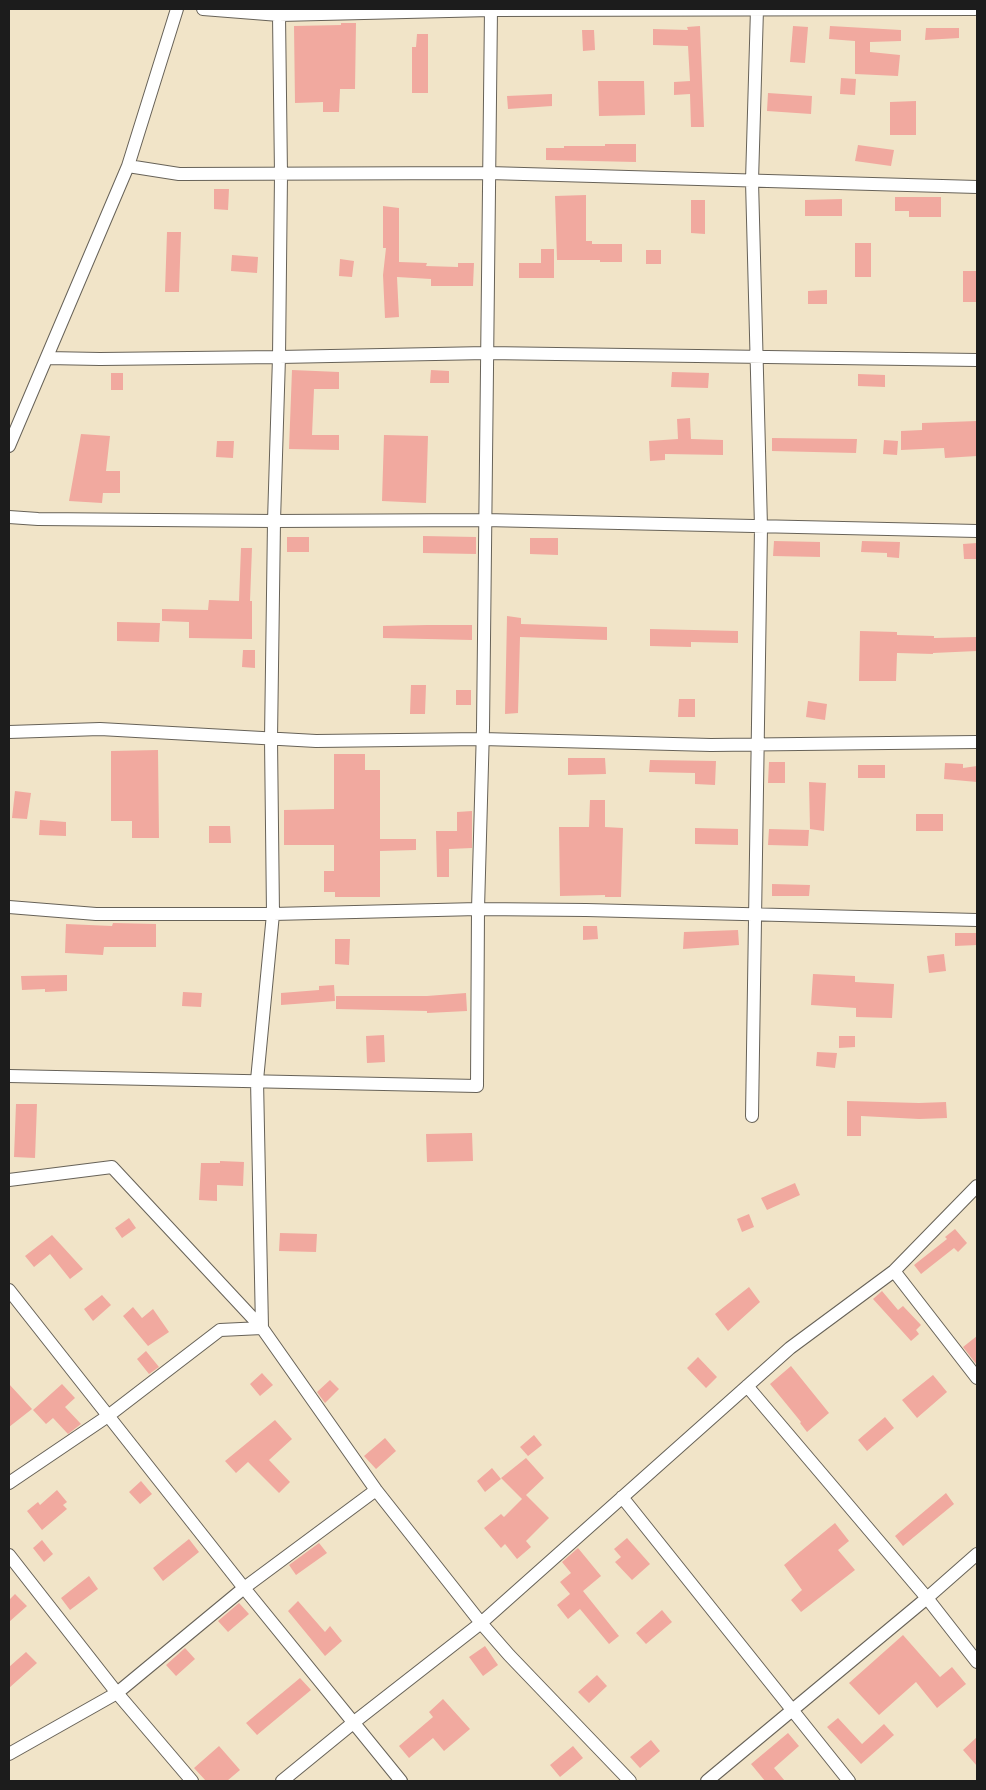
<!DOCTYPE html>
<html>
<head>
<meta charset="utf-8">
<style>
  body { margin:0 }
  #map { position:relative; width:986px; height:1790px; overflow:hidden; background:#f1e4c8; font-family:"IM FELL DW Pica",serif }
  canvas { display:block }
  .frame { position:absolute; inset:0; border:10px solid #1c1c1c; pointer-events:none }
</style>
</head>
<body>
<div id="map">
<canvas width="986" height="1790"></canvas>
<div class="frame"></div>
</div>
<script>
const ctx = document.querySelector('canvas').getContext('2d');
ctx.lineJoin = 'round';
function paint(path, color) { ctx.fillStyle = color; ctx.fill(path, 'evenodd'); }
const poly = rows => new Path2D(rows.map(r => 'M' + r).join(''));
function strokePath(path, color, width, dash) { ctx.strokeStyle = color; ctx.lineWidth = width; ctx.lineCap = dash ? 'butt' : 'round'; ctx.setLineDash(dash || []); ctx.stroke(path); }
paint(poly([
  [341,23,356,23,355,89,340,89,339,112,323,112,323,102,295,103,294,26,341,25],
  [700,26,704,127,691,127,690,94,674,95,674,82,690,81,688,46,653,45,653,29,688,30,687,27],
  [793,26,808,27,805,63,790,62],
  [830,26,901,30,901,41,870,42,870,52,900,55,898,76,855,74,855,41,829,39],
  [926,28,959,28,959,38,925,40],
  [582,30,594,30,595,50,583,51],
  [417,34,428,34,428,93,412,93,412,47,416,47],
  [841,78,856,79,855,95,840,94],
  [598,81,644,81,645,115,599,116],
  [768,93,812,96,811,114,767,111],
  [552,94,552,106,508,109,507,96],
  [916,101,916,135,890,135,890,102],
  [605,144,636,144,636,162,546,160,546,148,564,148,564,146,605,146],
  [858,145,894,150,891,166,855,161],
  [214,189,229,189,228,210,214,209],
  [586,195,586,241,592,241,592,244,622,244,622,262,600,262,600,260,557,260,555,196],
  [895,197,941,197,941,217,909,217,909,211,895,211],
  [842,199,842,216,805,216,805,200],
  [691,200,705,200,705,234,691,233],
  [383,206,399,208,399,262,427,263,426,266,458,267,458,263,474,263,473,286,431,286,431,279,397,277,399,317,385,318,383,275,386,248,383,248],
  [167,232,181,232,179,292,165,292],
  [855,243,871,243,871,277,855,277],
  [541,249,554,249,554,278,519,278,519,263,541,263],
  [646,250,661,250,661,264,646,264],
  [232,255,258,257,257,273,231,271],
  [340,259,354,261,352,277,339,276],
  [963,271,977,271,977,302,963,302],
  [827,290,827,304,808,304,808,291],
  [292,370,339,372,339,389,314,389,312,435,339,435,339,450,289,449],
  [431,370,449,371,449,383,430,383],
  [672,372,709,373,708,388,671,387],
  [111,373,123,373,123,390,111,390],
  [858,374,885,375,885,387,858,386],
  [690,418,691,439,723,440,723,455,665,454,665,460,650,461,649,441,678,439,677,419],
  [977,421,977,456,945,458,944,448,901,450,901,431,922,430,922,423],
  [81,434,110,436,106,471,120,471,120,493,103,493,102,503,69,501],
  [384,435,428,436,426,503,382,501],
  [772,438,857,439,856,453,772,451],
  [884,440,898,441,897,455,883,454],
  [217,441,234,441,233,458,216,457],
  [423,536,476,537,476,554,423,553],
  [287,537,309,537,309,552,287,552],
  [530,538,558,538,558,555,530,554],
  [774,541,820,542,820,557,773,556],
  [862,541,900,542,899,558,887,557,887,553,861,552],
  [977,543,977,559,964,559,963,544],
  [241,548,252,548,250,601,252,601,252,639,189,638,189,622,162,621,162,609,208,610,209,600,239,601],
  [507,616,521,618,521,624,607,627,607,640,520,637,518,713,505,714],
  [117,622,160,623,159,642,117,641],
  [427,625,472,625,472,640,383,638,383,626],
  [650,629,738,631,738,643,691,642,691,647,650,646],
  [860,631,897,632,897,635,934,636,934,638,977,637,977,651,933,653,933,654,897,653,896,681,859,681],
  [243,650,255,650,255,668,242,667],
  [411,685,426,685,425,714,410,714],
  [456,690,471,690,471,705,456,705],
  [679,699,695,699,695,717,678,717],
  [808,701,827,704,825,720,806,717],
  [158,750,159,838,132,838,132,821,111,821,111,751],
  [334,754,365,754,365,770,380,770,380,839,416,839,416,850,380,851,380,897,335,897,335,892,324,892,324,871,334,871,334,845,284,845,284,810,334,809],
  [568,758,605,758,606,774,568,775],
  [650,760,716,761,715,785,695,784,695,773,649,772],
  [769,762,785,762,785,783,768,783],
  [945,763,963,764,963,768,977,766,977,782,944,779],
  [858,765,885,765,885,778,858,778],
  [809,782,826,783,824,831,810,829],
  [15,791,31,793,27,819,12,818],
  [590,800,605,800,605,827,623,828,621,897,605,897,605,895,560,896,559,827,589,827],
  [472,811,472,848,449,849,449,877,437,877,436,831,457,831,457,812],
  [916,814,943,814,943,831,916,831],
  [40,820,66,822,66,836,39,835],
  [209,826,230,826,231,843,209,843],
  [695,828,738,829,738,845,695,844],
  [769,829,809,830,808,846,768,845],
  [772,884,810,885,809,896,772,896],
  [113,923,156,924,156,947,104,947,103,955,65,953,66,924,112,926],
  [583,926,597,926,598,939,583,940],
  [738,930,739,945,683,949,684,932],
  [955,933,977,933,977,945,955,946],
  [335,939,350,939,349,965,335,964],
  [944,954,946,971,929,973,927,956],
  [813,974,855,976,855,982,894,984,892,1018,856,1017,856,1008,811,1005],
  [67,975,67,991,45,992,45,989,22,990,21,976],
  [334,985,335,1001,281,1005,281,993,319,990,319,986],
  [183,992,202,993,201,1007,182,1006],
  [466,993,467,1011,427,1013,427,1011,336,1009,336,996,427,996],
  [384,1035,385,1062,367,1063,366,1036],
  [839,1036,855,1036,855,1047,839,1048],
  [817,1052,837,1053,835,1068,816,1066],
  [847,1101,919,1103,946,1102,947,1118,919,1119,861,1116,861,1136,847,1136],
  [16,1104,37,1104,35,1158,14,1157],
  [472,1133,473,1161,427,1162,426,1134],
  [220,1161,244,1162,243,1186,217,1185,217,1201,199,1200,201,1163,220,1163],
  [795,1183,800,1195,767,1210,761,1198],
  [749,1214,754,1227,742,1232,737,1219],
  [129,1218,136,1228,122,1238,115,1228],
  [955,1229,967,1243,958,1252,954,1248,921,1274,914,1265,947,1239,945,1237],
  [280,1233,317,1234,316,1252,279,1251],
  [52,1235,83,1269,70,1279,50,1254,34,1267,25,1256],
  [749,1287,760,1302,728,1331,715,1314],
  [882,1291,898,1310,903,1306,921,1325,916,1330,919,1334,911,1341,873,1299],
  [102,1295,111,1305,93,1321,84,1309],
  [133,1307,142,1318,153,1309,169,1332,148,1346,123,1316],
  [977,1336,977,1365,963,1347],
  [146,1351,159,1367,149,1374,137,1359],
  [698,1357,717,1377,706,1388,687,1368],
  [791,1366,829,1413,807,1432,800,1423,801,1422,770,1384],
  [262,1373,273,1385,260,1396,250,1384],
  [933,1375,947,1392,917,1418,902,1400],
  [330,1380,339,1389,325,1403,317,1392],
  [9,1384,32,1409,9,1427],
  [62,1384,75,1398,65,1407,81,1424,68,1434,53,1418,46,1424,33,1410],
  [885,1417,894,1428,867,1451,858,1440],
  [275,1420,292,1439,269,1460,290,1482,279,1493,248,1462,236,1473,225,1461],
  [534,1435,542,1445,528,1456,520,1447],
  [385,1438,396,1451,376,1469,364,1456],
  [526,1458,544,1478,526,1495,549,1518,526,1541,531,1547,517,1559,505,1544,501,1548,484,1528,501,1514,504,1517,522,1499,501,1478],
  [492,1468,501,1479,485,1492,477,1481],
  [141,1481,152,1494,140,1504,129,1492],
  [57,1490,67,1502,63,1505,67,1509,42,1530,27,1511,38,1502,40,1505],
  [946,1493,954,1504,903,1546,895,1536],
  [835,1523,849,1541,838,1550,855,1570,801,1612,791,1600,802,1590,784,1565],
  [627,1538,650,1564,632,1580,615,1562,621,1557,614,1549],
  [189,1539,199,1552,163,1581,153,1568],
  [42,1540,53,1554,44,1562,33,1548],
  [319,1543,327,1553,296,1575,289,1565],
  [578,1548,601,1576,583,1591,619,1636,609,1644,580,1609,568,1619,557,1605,570,1594,560,1582,571,1573,562,1562],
  [89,1576,98,1589,70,1610,61,1598],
  [15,1594,27,1606,9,1622,9,1600],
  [298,1601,325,1632,330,1626,342,1641,325,1656,288,1611],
  [239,1603,249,1614,228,1632,218,1621],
  [662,1610,672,1622,646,1644,636,1633],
  [903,1635,940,1677,952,1667,966,1684,937,1708,916,1682,879,1715,849,1683],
  [485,1646,498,1665,483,1676,469,1657],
  [185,1648,195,1659,176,1676,166,1665],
  [26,1652,37,1663,9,1688,9,1667],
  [597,1675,607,1686,589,1703,578,1692],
  [300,1678,311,1690,257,1735,246,1723],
  [443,1699,470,1729,444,1751,433,1738,409,1758,399,1746,433,1717,429,1712],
  [838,1718,862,1744,884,1724,894,1735,861,1764,827,1727],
  [788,1733,799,1746,774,1768,785,1781,765,1781,751,1764],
  [977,1737,977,1766,963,1750],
  [651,1740,660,1751,640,1768,630,1757],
  [219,1746,240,1770,227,1781,206,1781,194,1768],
  [573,1746,583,1758,560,1777,550,1765]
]), '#f1a99f');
const minor = poly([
  [203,9,279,15,491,10,975,9],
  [128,166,179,174,489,173,977,187],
  [47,358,100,359,279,357,487,353,977,360],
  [9,446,128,166,177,9],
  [9,517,38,519,274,521,485,520,977,531],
  [9,732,100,729,316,741,482,739,711,745,977,742],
  [9,907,96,914,273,914,478,909,586,910,977,920],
  [9,1076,477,1086,478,909,483,728,491,9],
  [752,1116,761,527,752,181,757,9],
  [9,1180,112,1167,262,1328,376,1490,481,1623,509,1655,630,1781],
  [894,1271,977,1378],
  [9,1290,244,1588,401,1781],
  [747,1386,927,1598,977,1662],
  [9,1483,108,1416,220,1330,262,1328,257,1080,273,914,271,739,274,521,279,357,281,175,279,15],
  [622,1497,849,1781],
  [9,1555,117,1693,192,1781],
  [9,1754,117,1693,244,1588,376,1490],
  [282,1781,353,1723,481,1623,790,1348,894,1271,977,1186],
  [707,1781,927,1598,977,1554]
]);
strokePath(minor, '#676258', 14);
strokePath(minor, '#fff', 12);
</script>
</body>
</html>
